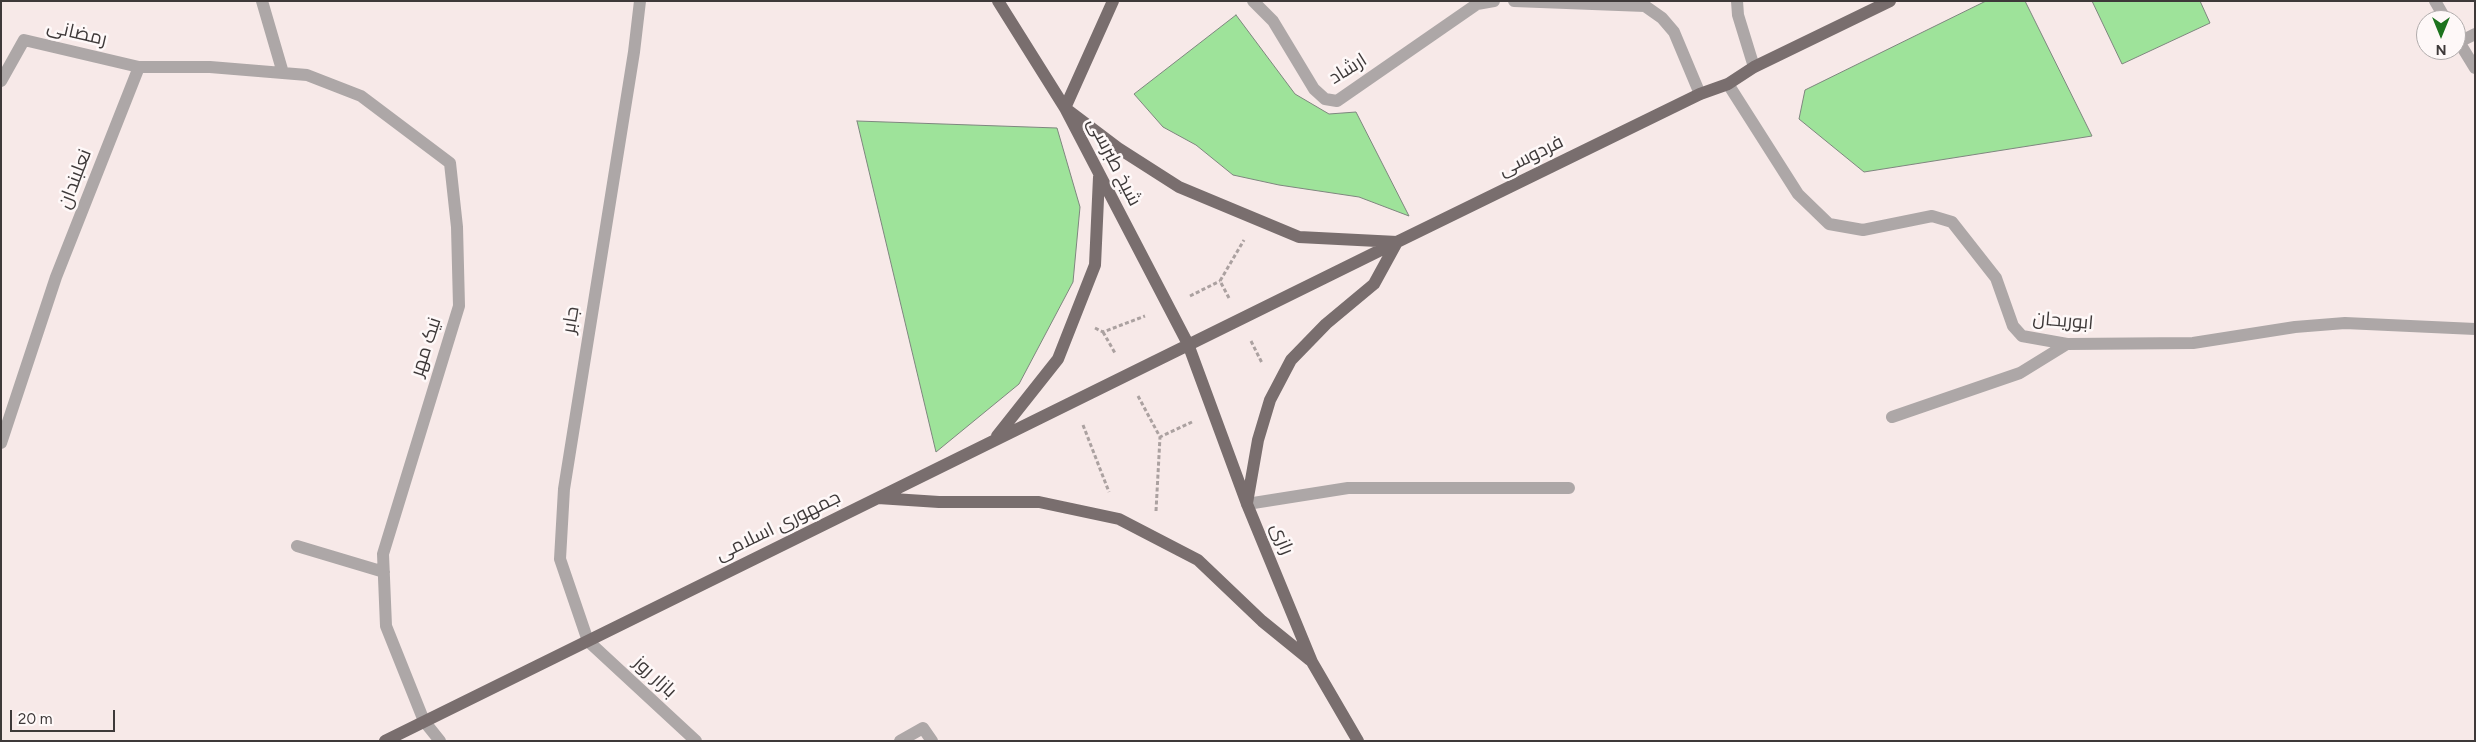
<!DOCTYPE html>
<html>
<head>
<meta charset="utf-8">
<style>
  body { margin:0 }
  #map { position:relative; width:2476px; height:742px; overflow:hidden; background:#f7e9e8; font-family:Figtree,sans-serif }
  canvas { display:block }
  .frame { position:absolute; inset:0; border:2px solid #3e3939; pointer-events:none }
  .north { position:absolute; left:2416px; top:10px; width:50px; height:50px; box-sizing:border-box; background:#fef8f8; border:1px solid #b1acac; border-radius:50%; rotate:180deg; font-size:14px; font-weight:700; line-height:20px; text-align:center; color:#3e3939 }
  .north::after { content:''; display:block; margin:auto; width:18px; height:22px; background:#1d731e; clip-path:polygon(50% 0,100% 100%,50% 72%,0 100%) }
  .scale { position:absolute; left:10px; top:710px; width:105px; height:22px; box-sizing:border-box; border:2px solid #3e3939; border-top:0; padding-left:6px; font-size:15px; line-height:18px; white-space:nowrap; color:#3e3939; -webkit-text-stroke:4px #fef8f8; paint-order:stroke }
</style>
</head>
<body>
<div id="map">
<canvas width="2476" height="742"></canvas>
<div class="frame"></div>
<div class="north">N</div>
<div class="scale">20 m</div>
</div>
<script>
const ctx = document.querySelector('canvas').getContext('2d');
ctx.lineJoin = 'round';
function paint(path, color) { ctx.fillStyle = color; ctx.fill(path, 'evenodd'); }
const poly = rows => new Path2D(rows.map(r => 'M' + r).join(''));
function strokePath(path, color, width, dash) { ctx.strokeStyle = color; ctx.lineWidth = width; ctx.lineCap = dash ? 'butt' : 'round'; ctx.setLineDash(dash || []); ctx.stroke(path); }
function write(font, color, halo, rows, align = 'center') {
  ctx.font = font + ' Figtree,Cairo,sans-serif'; ctx.lineWidth = 5; ctx.setLineDash([]); ctx.textBaseline = 'middle'; ctx.strokeStyle = halo; ctx.fillStyle = color; for (const [text, x, y, turn = 0] of rows) {
    ctx.save(); ctx.translate(x, y); ctx.rotate((+turn || 0) * Math.PI / 180); ctx.textAlign = isNaN(turn) ? turn : align; if (halo) ctx.strokeText(text, 0, 0); ctx.fillText(text, 0, 0); ctx.restore();
  }
}
const building = poly([
  [1986,1,2025,1,2092,136,1864,172,1799,119,1805,90,1986,1],
  [2092,1,2200,1,2210,23,2122,64,2092,1],
  [1236,15,1295,94,1329,114,1356,112,1409,216,1359,197,1279,185,1233,175,1196,145,1163,127,1134,94,1236,15],
  [857,121,1057,128,1080,207,1073,282,1019,384,936,452,857,121]
]);
paint(building, '#9ee39a');
strokePath(building, '#7e867e', 1);
strokePath(poly([
  [1190,296,1220,281],
  [1229,298,1220,281,1244,240],
  [1095,328,1103,332,1145,316],
  [1103,332,1115,353],
  [1251,341,1262,363],
  [1138,396,1160,437,1192,422],
  [1083,425,1109,492],
  [1156,511,1160,437]
]), '#aba1a0', 3, [4, 2.5]);
strokePath(poly([
  [262,1,283,73],
  [640,1,634,52,564,489,560,559,588,641,696,741],
  [1253,1,1273,21,1314,89,1325,99,1337,101,1477,4,1494,1],
  [1514,1,1645,6,1662,18,1674,32,1700,94],
  [1737,1,1738,15,1754,67],
  [2435,1,2446,20],
  [2456,37,2475,68],
  [2459,42,2475,34],
  [1,81,24,40,139,67],
  [1728,84,1798,194,1829,224,1863,230,1932,216,1952,222,1996,278,2013,326,2022,336,2067,344,2193,343,2295,327,2345,323,2475,329],
  [1892,417,2020,373,2067,344],
  [1,443,56,277,139,67,210,67,307,75,361,96,450,163,457,227,459,306,383,554,386,626,424,721,440,741],
  [1247,504,1348,488,1569,488],
  [297,546,384,572],
  [900,741,923,728,932,741]
]), '#ada7a7', 12);
strokePath(poly([
  [998,1,1065,108,1188,344,1247,504,1312,662,1358,741],
  [1065,108,1113,1],
  [1069,111,1118,148,1179,187,1299,237,1397,242,1374,284,1326,324,1291,360,1270,400,1258,440,1247,503],
  [997,436,1058,359,1095,265,1099,177],
  [878,498,939,502,1039,502,1119,519,1198,560,1262,621,1310,660],
  [385,741,1397,242,1700,94,1728,84,1754,67,1890,1]
]), '#796e6e', 12);
write('19px', '#3e3939', '#fef8f8', [
  ["رمضانی",77,33,13],
  ["ارشاد",1348,69,-32],
  ["فردوسی",1531,156,-26],
  ["شیخ طبرسی",1114,162,63],
  ["نعلبندان",75,179,-69],
  ["جابر",571,320,-81],
  ["ابوریحان",2063,321,5],
  ["نیک مهر",426,347,-72],
  ["جمهوری اسلامی",778,526,-26],
  ["رازی",1282,539,68],
  ["بازار روز",655,677,43]
]);
</script>
</body>
</html>
